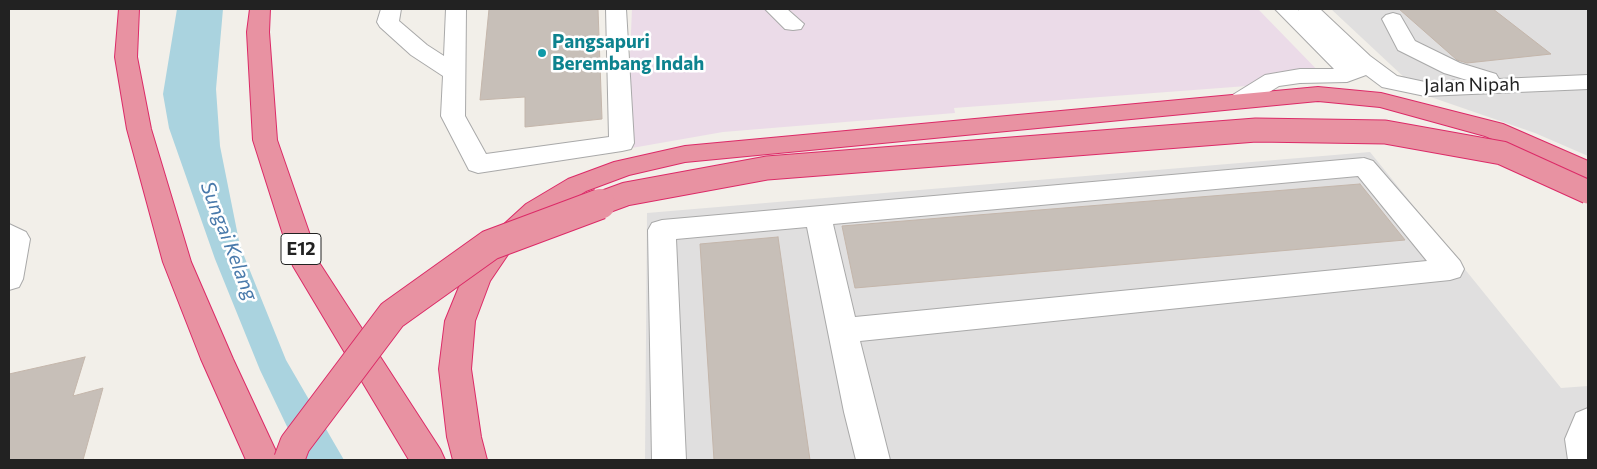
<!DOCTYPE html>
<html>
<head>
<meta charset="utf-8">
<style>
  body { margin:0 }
  #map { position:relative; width:1597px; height:469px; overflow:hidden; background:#f2efe9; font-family:Commissioner,sans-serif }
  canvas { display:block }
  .frame { position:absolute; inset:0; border:10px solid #222; pointer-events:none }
</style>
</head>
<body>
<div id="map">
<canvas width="1597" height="469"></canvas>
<div class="frame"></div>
</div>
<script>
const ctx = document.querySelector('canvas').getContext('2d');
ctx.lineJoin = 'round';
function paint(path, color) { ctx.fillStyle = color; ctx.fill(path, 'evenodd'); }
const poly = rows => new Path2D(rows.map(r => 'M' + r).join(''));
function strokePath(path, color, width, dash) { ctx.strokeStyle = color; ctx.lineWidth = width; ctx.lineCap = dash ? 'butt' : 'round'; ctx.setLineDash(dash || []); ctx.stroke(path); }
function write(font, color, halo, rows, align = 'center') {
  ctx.font = font + ' Commissioner,sans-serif'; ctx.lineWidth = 5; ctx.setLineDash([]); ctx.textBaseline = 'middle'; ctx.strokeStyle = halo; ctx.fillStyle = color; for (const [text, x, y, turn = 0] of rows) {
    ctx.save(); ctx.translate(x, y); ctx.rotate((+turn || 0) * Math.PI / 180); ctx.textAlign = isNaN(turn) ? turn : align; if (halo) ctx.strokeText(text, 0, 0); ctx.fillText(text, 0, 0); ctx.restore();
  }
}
paint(poly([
  [1331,9,1588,9,1588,156,1535,133,1422,94],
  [1370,152,1561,388,1588,386,1588,460,645,460,647,213]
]), '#e0dfdf');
paint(poly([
  [632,9,1258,9,1327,80,954,108,955,113,723,132,626,149]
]), '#ebdbe8');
paint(poly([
  [177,9,223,9,216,89,220,146,240,246,286,360,344,460,303,460,260,370,215,259,169,128,163,94]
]), '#aad3df');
const building = poly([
  [489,9,598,9,602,119,525,127,525,97,480,100,489,9],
  [1399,9,1493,9,1551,54,1467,63,1457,60,1399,9],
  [1360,184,1405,240,855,288,842,226,1360,184],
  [778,237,810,460,714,460,700,244,778,237],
  [85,357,73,396,103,388,83,460,9,460,9,374,85,357]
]);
paint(building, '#c7bfb8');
strokePath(building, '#c4b6ab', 1);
const minor = poly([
  [381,9,401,9,399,21,427,45,444,56,446,9,466,9,465,116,486,154,609,137,606,9,626,9,634,143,631,149,622,151,478,173,469,170,441,116,443,76,411,55,380,27,377,22,381,9],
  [765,9,787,9,804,24,801,29,793,30,785,29,765,9],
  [1275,9,1297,9,1299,11,1298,9,1320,9,1370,56,1397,76,1425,82,1467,80,1444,73,1398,50,1382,19,1386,15,1393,13,1400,15,1415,41,1460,63,1496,74,1499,79,1588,75,1588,89,1425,96,1382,87,1366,75,1347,82,1300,83,1279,86,1247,106,1239,108,1231,106,1227,101,1231,96,1265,75,1300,69,1334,69,1275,9],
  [1364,158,1373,161,1460,261,1464,269,1460,277,1450,280,860,341,890,460,856,460,844,412,807,227,676,239,686,460,652,460,648,230,652,223,662,220,1364,158],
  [1358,176,1427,261,855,317,833,224,1358,176],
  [9,224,26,232,30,239,23,279,19,287,9,290,9,224],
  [1588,408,1588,460,1568,460,1565,439,1576,413,1588,408]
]);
const highway = poly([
  [119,9,139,9,137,57,151,129,191,262,233,359,280,460,246,460,201,359,163,262,127,129,115,57,119,9],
  [250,9,270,9,269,32,277,140,320,264,440,449,445,460,409,460,293,266,253,140,247,32,250,9],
  [1318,87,1381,93,1503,124,1588,161,1588,180,1485,136,1380,107,1318,101,685,162,629,175,586,191,544,218,511,250,490,281,475,321,471,369,481,437,487,460,453,460,447,437,439,369,445,321,463,277,491,236,526,204,568,179,614,162,685,146,1318,87]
]);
strokePath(minor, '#a9a9a9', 2);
strokePath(highway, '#dc2a67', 2);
paint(minor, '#fff');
paint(highway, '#e892a2');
const highwayBridgeFar1 = poly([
  [596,205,626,194,767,168,1256,130,1385,132,1502,153,1588,192]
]);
const highwayBridge = poly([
  [289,460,295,444,392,315,490,245,600,204]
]);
strokePath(highwayBridgeFar1, '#dc2a67', 25, []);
strokePath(highwayBridge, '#dc2a67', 32, []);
strokePath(highwayBridgeFar1, '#e892a2', 23);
strokePath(highwayBridge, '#e892a2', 30);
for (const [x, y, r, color] of [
  [542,53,5,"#0f9aa8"]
]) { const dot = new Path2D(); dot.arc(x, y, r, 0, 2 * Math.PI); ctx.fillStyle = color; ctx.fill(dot); strokePath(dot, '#fff', 2); }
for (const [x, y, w] of [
  [301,249,40]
]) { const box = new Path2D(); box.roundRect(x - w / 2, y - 15.5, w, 31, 4); ctx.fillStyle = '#fff'; ctx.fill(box); strokePath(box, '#222', 1); }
write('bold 18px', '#222', null, [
  ["E12",301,249]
]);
write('bold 19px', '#0d838f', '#fff', [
  ["Pangsapuri",552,42],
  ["Berembang Indah",552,64]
], 'left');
write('19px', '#222', '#fff', [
  ["Jalan Nipah",1472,85,-1]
]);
write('italic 20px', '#4a7aab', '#fff', [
  ["Sungai Kelang",229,241,69]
]);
</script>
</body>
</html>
